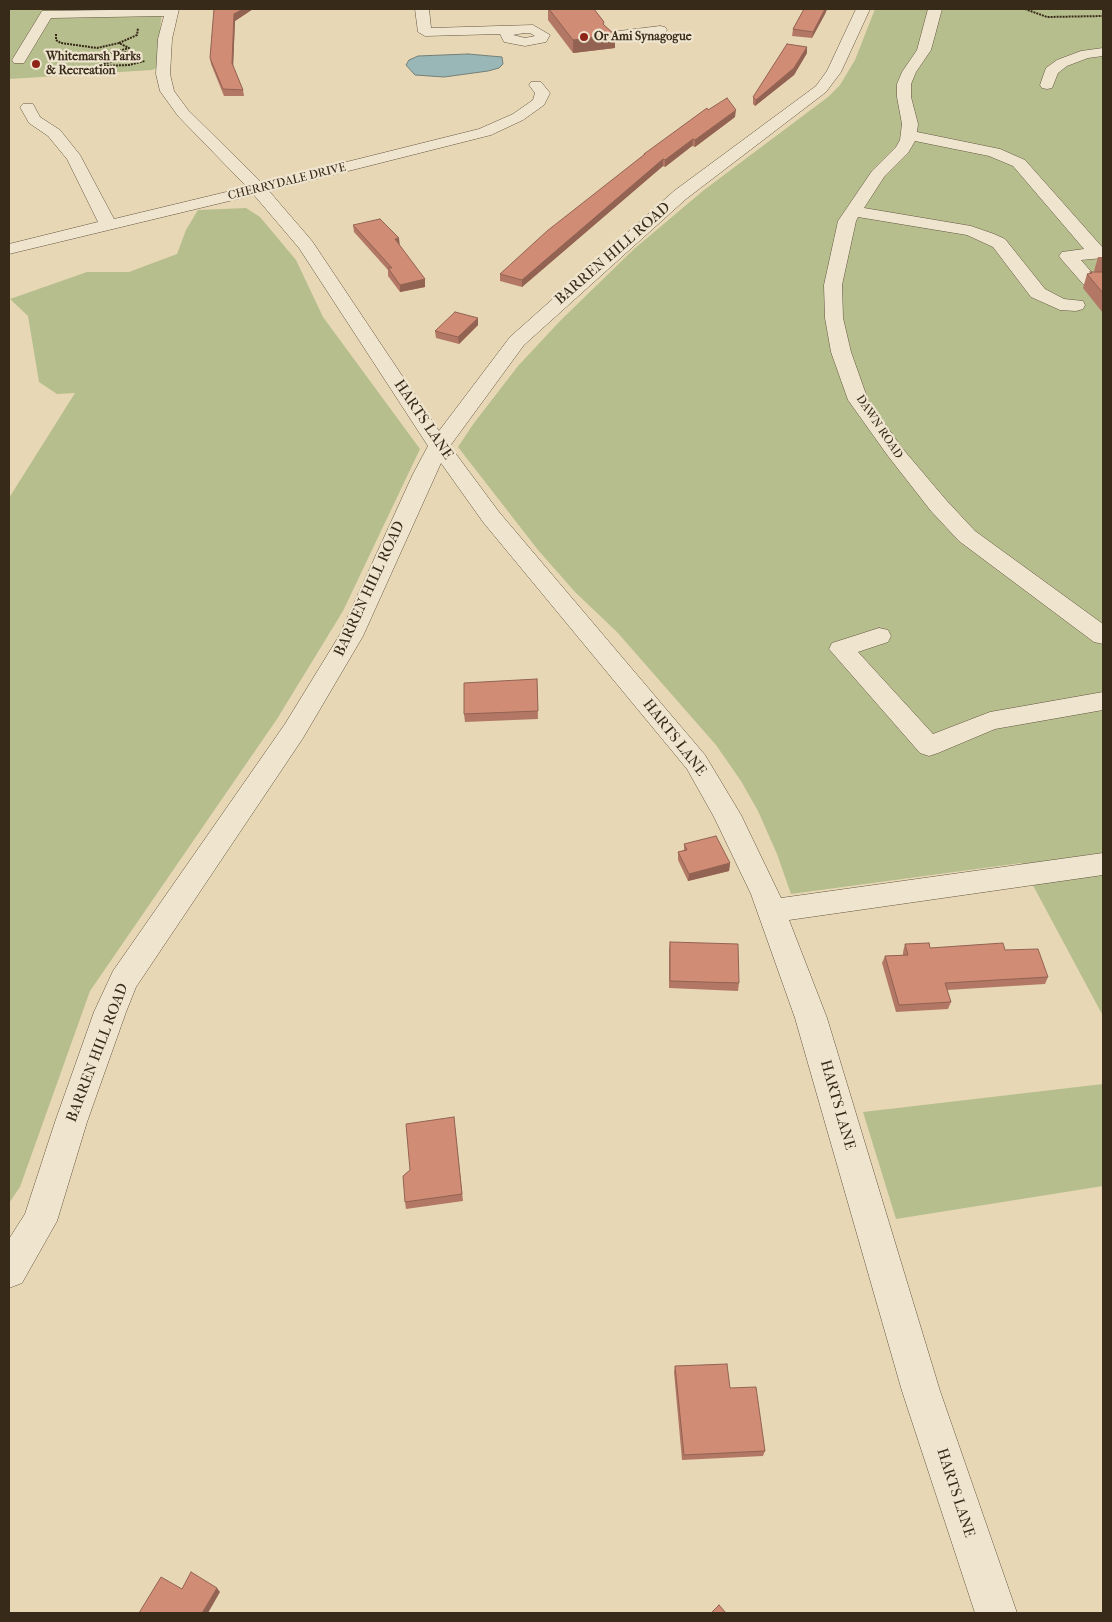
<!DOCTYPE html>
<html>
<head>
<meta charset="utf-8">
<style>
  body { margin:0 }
  #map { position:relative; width:1112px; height:1622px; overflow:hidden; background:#e7d7b5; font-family:"IM FELL French Canon",serif }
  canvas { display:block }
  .frame { position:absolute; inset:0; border:10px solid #382a19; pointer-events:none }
</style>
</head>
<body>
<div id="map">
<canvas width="1112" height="1622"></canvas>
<div class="frame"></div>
</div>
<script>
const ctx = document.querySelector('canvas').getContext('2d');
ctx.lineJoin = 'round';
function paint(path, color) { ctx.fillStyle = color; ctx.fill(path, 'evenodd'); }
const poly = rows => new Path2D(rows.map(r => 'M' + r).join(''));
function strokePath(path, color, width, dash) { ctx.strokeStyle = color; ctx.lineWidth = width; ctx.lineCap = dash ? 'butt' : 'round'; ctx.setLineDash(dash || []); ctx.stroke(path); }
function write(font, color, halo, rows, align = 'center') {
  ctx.font = font + ' "IM FELL French Canon",serif'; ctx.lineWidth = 4.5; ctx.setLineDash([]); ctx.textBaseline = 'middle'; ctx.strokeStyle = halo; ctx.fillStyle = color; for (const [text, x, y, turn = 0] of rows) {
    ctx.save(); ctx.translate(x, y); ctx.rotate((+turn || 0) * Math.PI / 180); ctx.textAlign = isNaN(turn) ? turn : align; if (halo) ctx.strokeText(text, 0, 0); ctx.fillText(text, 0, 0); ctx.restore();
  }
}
paint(poly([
  [9,9,162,9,157,68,152,70,9,79],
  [875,9,1103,9,1103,1016,1021,863,791,894,777,854,758,811,741,781,716,745,617,632,575,592,538,550,458,447,474,423,518,366,560,321,634,249,704,190,828,97,840,85,855,60],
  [246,208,260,217,296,260,323,317,420,449,343,611,277,719,90,991,20,1187,9,1203,9,498,75,393,57,394,39,382,28,316,10,299,87,272,129,272,177,254,186,230,198,210],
  [1103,1084,1103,1186,896,1219,863,1112]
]), '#b6be8d');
const water = poly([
  [468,54,502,57,503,64,499,68,488,71,444,77,415,75,406,65,409,60,418,56,468,54]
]);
paint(water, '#9ab7b7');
strokePath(water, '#737f78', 1);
const minor = poly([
  [179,9,172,39,170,74,174,91,188,110,262,183,479,129,513,114,533,100,535,93,529,85,531,82,541,82,550,93,544,105,523,120,491,135,269,191,312,241,439,431,510,337,674,191,816,86,827,71,856,9,870,9,841,72,826,92,686,199,524,345,450,446,499,512,705,755,741,815,781,898,1103,853,1103,875,789,920,827,1018,940,1391,1017,1613,975,1613,902,1391,795,1018,751,894,714,817,687,769,483,522,441,463,363,636,303,738,136,987,126,1012,87,1122,57,1221,22,1283,9,1288,9,1239,25,1214,55,1122,94,1012,113,971,285,724,339,636,413,474,428,446,299,248,254,195,9,254,9,244,98,222,67,159,48,136,29,123,20,107,23,104,33,104,40,117,60,130,80,155,114,219,247,187,178,116,160,91,156,74,158,39,164,16,51,18,24,63,14,63,12,60,42,11,179,9],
  [415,9,429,9,431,28,533,25,550,35,546,42,525,46,504,42,500,34,425,36,418,32,415,9],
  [524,33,530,33,535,36,525,38,513,35,524,33],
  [928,9,942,9,931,50,916,72,911,84,911,97,918,124,917,132,1000,149,1025,160,1103,248,1103,258,1081,260,1094,275,1101,276,1103,281,1101,284,1095,285,1083,284,1062,260,1059,256,1062,252,1084,249,1013,166,989,156,915,141,908,153,884,177,864,208,971,226,994,234,1005,239,1045,289,1064,299,1083,301,1085,305,1083,309,1076,311,1060,310,1031,297,993,247,967,235,858,217,856,221,842,285,843,318,851,352,868,400,902,448,947,501,975,531,1103,624,1103,644,1094,642,959,541,931,511,888,456,848,400,831,352,825,318,824,285,838,221,872,171,896,147,900,140,902,124,897,97,897,84,902,72,917,50,928,9],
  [660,26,665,27,667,30,665,33,611,40,604,36,611,32,660,26],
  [1103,48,1103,56,1088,58,1067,66,1058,73,1052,88,1047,89,1042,88,1040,85,1046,68,1057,60,1081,51,1103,48],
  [879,628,888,630,891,636,888,642,858,652,933,734,990,712,1103,692,1103,710,995,729,938,753,929,756,920,753,829,649,832,643,879,628]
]);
strokePath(minor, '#645540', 1);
strokePath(poly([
  [1025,9,1047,17,1103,16],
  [56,34,56,40,61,43,97,48,119,43,129,48,111,53,134,52,138,55,99,65,102,66,129,65,145,61],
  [119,43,137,35,138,28]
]), '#382a19', 2, [2, 1]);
paint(minor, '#efe5cf');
paint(poly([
  [214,9,253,9,235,21,233,66,243,90,244,96,224,96,211,64,210,58],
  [548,9,594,9,604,22,604,25,615,35,615,48,573,53,548,20],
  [804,9,827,9,825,14,812,38,792,36,793,29],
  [807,53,794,75,755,106,753,104,753,97],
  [1103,95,1103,128,1102,128],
  [735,117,695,147,692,146,665,167,663,166,522,287,500,281,500,274,643,156,644,154],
  [353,225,399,246,425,279,425,287,400,292,388,276,388,270,354,232],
  [1098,257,1103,257,1103,313,1083,288,1087,274,1090,274,1090,272,1095,272,1094,271],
  [478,318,478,325,459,344,436,338,435,331],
  [537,679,538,719,465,722,464,714],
  [684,844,730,863,729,871,688,881,678,860,678,852,684,850],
  [670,942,739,983,738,991,669,988,669,949],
  [905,944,930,948,1005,950,1048,977,1045,984,947,990,951,1002,948,1009,896,1012,882,963,885,956,903,955,903,952],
  [454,1117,463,1201,406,1209,405,1202],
  [675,1366,730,1388,765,1451,763,1456,682,1460,674,1372]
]), '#b37865');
paint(poly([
  [243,9,253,9,235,21,233,69,232,63,234,14],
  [825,9,827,9,825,14,812,38,813,32],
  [615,35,615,48,573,53,573,40],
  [807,47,807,53,794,75,755,106,756,100],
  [736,110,735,117,695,147,695,140],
  [693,139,692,146,665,167,665,160],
  [663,159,663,166,522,287,522,280],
  [399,238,400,246,395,239],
  [425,279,425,287,400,292,400,285],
  [478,318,478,325,459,344,458,337],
  [730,863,729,871,688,881,689,874],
  [217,1588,220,1592,208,1613,202,1613]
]), '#926252');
const building = poly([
  [214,9,243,9,234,14,232,63,243,90,223,89,210,58,214,9],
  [549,9,594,9,604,22,603,24,615,35,573,40,549,9],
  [804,9,825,9,813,32,793,29,804,9],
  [787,44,807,47,794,68,756,100,753,97,787,44],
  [727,98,736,110,695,140,693,139,665,160,663,159,522,280,500,274,547,231,645,154,644,154,707,108,708,110,727,98],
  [380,219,399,238,395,239,425,279,400,285,388,268,392,268,353,225,380,219],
  [1090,272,1103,272,1103,293,1087,274,1092,273,1090,272],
  [455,312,478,318,458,337,435,331,455,312],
  [537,679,538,711,464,714,464,683,537,679],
  [716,836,730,863,689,874,678,852,687,850,684,844,716,836],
  [670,942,738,944,739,983,670,981,670,942],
  [929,943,930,948,1003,943,1005,950,1038,949,1048,977,945,983,951,1002,899,1005,885,956,908,955,905,944,929,943],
  [454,1117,462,1194,405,1202,403,1176,410,1170,406,1124,454,1117],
  [727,1364,730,1388,756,1387,765,1451,684,1455,675,1366,727,1364],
  [191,1572,217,1588,202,1613,139,1613,161,1577,182,1589,191,1572],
  [719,1605,726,1613,711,1613,719,1605]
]);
paint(building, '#d08c75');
strokePath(building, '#926252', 1);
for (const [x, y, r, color] of [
  [584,37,5,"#8f2418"],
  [36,64,5,"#8f2418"]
]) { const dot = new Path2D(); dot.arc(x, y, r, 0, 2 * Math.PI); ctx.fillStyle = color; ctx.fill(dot); strokePath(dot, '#efe5cf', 2); }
write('bold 12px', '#382a19', '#efe5cf', [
  ["Or Ami Synagogue",594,37],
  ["Whitemarsh Parks",46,57],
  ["& Recreation",46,71]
], 'left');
write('12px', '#382a19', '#efe5cf', [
  ["CHERRYDALE DRIVE",287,182,-14],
  ["DAWN ROAD",879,427,56]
]);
write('15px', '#382a19', '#efe5cf', [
  ["BARREN HILL ROAD",613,254,-41],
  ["HARTS LANE",423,420,56],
  ["BARREN HILL ROAD",370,589,-65],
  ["HARTS LANE",674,738,52],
  ["BARREN HILL ROAD",98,1053,-69],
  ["HARTS LANE",837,1105,74],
  ["HARTS LANE",955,1493,72]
]);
</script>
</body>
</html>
